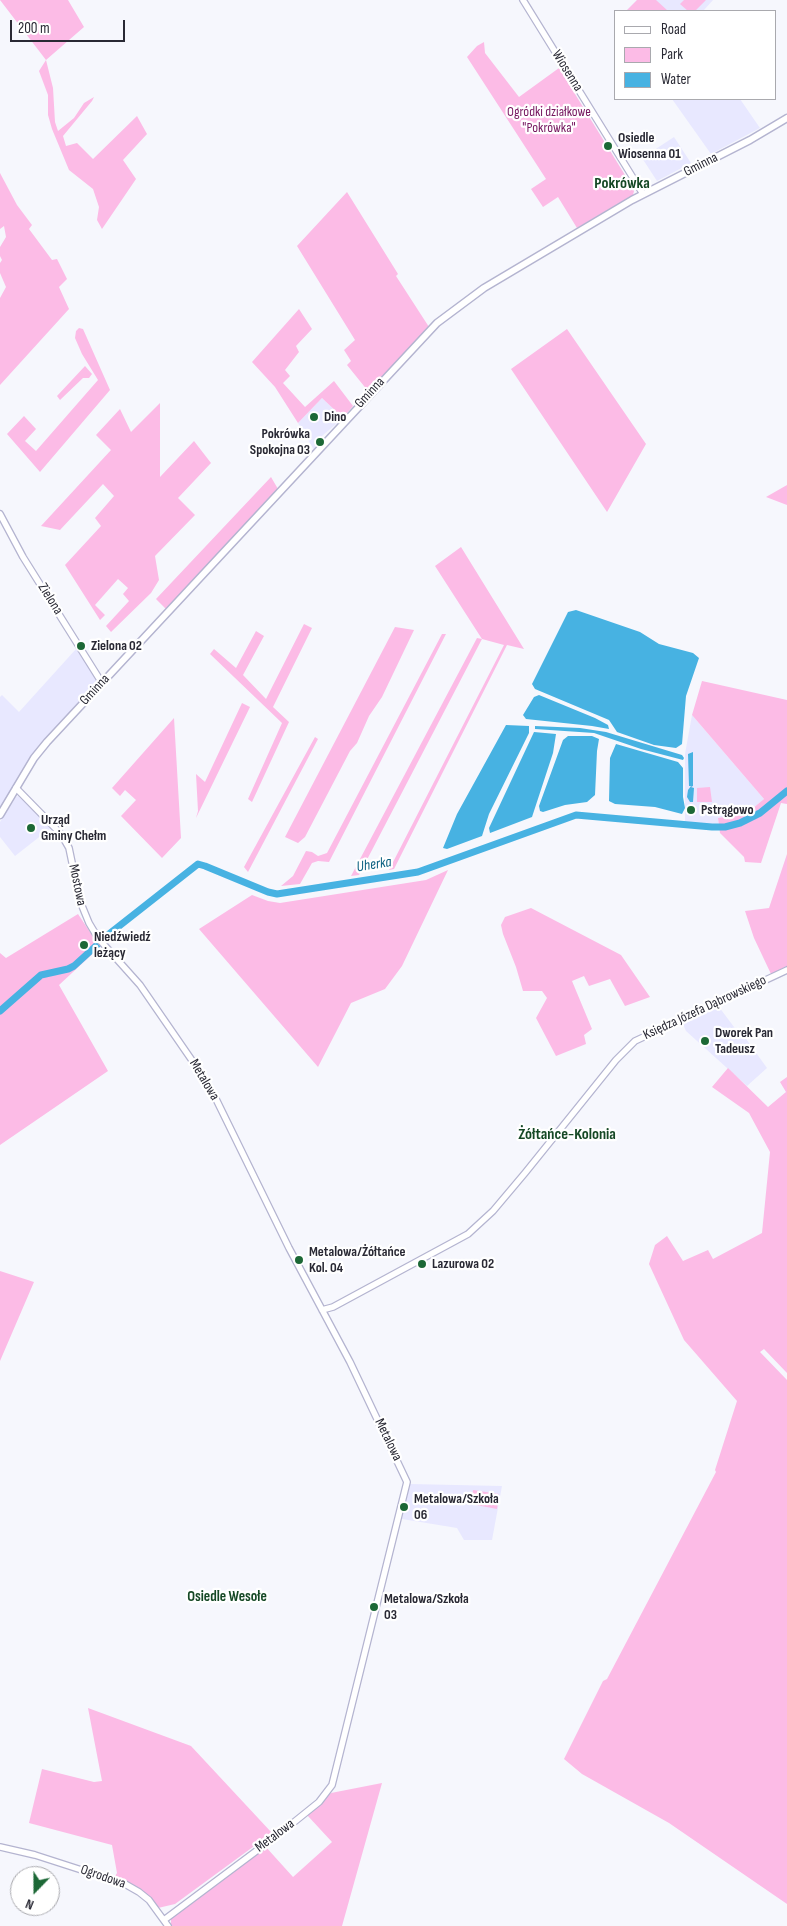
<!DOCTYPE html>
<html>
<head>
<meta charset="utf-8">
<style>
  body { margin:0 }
  #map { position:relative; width:787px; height:1926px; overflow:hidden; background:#f6f7fd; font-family:"Sofia Sans Condensed",sans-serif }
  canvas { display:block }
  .legend { position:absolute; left:614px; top:10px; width:162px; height:90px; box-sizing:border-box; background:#fff; border:1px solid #a9a9ae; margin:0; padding:6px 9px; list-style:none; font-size:15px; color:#292934 }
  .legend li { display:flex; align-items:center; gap:10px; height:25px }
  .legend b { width:25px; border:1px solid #a9a9ae }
  .north { position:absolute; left:10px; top:1866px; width:50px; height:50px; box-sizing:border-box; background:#fff; border:1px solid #a9a9ae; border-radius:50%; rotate:202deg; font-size:14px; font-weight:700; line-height:20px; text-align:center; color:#292934 }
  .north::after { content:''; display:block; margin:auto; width:18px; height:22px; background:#1c6836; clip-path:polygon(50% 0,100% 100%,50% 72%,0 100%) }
  .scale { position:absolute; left:10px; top:20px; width:115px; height:22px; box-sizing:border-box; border:2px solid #292934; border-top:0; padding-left:6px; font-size:15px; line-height:18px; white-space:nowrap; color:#292934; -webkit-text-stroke:4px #fff; paint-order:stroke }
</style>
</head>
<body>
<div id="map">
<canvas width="787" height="1926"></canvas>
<ul class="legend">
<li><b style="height:6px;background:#fff"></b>Road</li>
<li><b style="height:14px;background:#fcbbe6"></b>Park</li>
<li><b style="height:14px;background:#47b2e2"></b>Water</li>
</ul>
<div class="north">N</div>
<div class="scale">200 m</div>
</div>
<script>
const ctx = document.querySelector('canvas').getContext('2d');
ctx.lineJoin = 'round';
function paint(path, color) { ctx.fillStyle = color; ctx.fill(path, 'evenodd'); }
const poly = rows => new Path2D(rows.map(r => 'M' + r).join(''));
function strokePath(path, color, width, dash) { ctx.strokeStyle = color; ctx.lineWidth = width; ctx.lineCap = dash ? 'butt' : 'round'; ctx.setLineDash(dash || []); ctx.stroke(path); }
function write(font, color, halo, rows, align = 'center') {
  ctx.font = font + ' "Sofia Sans Condensed",sans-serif'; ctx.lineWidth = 4.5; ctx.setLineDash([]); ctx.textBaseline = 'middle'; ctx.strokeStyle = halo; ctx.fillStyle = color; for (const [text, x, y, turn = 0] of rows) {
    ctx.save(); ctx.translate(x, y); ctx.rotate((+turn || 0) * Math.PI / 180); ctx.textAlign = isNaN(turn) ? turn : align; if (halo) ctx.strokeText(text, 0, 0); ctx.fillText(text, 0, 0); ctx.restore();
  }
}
paint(poly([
  [637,0,713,0,704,10,705,11,626,11],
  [672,99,740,99,760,128,711,154],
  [674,137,691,163,657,181,642,158],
  [322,398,343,418,322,436,314,450,298,423],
  [76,649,99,683,37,749,0,810,0,697,2,695,19,712],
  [692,715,764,799,747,813,718,818,719,825,709,826,685,823,685,754],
  [18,796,52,827,15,856,0,837,0,822,16,797],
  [719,1007,740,1035,744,1036,767,1068,747,1086,686,1031,683,1024],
  [410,1484,502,1486,492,1540,464,1540,457,1528,402,1519]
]), '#e8e8ff');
paint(poly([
  [0,0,68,0,84,27,46,60,53,88,55,122,58,131,74,118,84,103,94,97,92,101,63,136,66,146,77,143,93,159,137,116,147,134,123,160,136,179,102,229,97,220,99,207,93,189,69,170,52,129,48,115,48,95,39,71,46,60],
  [637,0,656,0,668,11,626,11],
  [684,0,706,0,695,11,688,11,680,4],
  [484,42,485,53,519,97,559,68,633,188,634,191,633,195,577,228,558,197,543,207,531,189,546,179,467,57,477,46],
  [0,173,17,205,32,225,29,229,52,260,57,259,67,279,59,287,69,309,0,385,0,298,6,287,0,273,0,263,2,260,0,256,0,247,6,237,4,226,0,229],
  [347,192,398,274,396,276,429,327,368,391,347,365,351,361,344,350,355,340,297,246],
  [299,309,312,329,296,346,299,352,285,370,290,376,283,383,305,407,334,381,353,406,343,418,322,398,298,423,275,387,252,362],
  [79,328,83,329,110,390,40,472,7,434,24,416,36,429,25,441,36,451,98,380,82,354,75,338,76,331],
  [567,329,646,444,607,512,511,369],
  [85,366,92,374,89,378,83,378,60,400,57,396],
  [160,403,160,477,194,441,211,463,178,498,195,515,155,556,159,580,151,593,111,632,106,626,129,601,123,594,128,588,118,579,95,605,105,615,100,620,65,565,101,526,95,518,114,496,103,484,60,530,41,526,111,450,96,435,120,409,131,432],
  [271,477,278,489,167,610,156,599],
  [787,485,787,505,766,497],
  [461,547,524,649,507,645,394,869,389,870,504,645,482,639,359,875,351,876,477,638,482,639,435,566],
  [304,624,312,628,273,707,289,722,252,802,248,799,282,723,210,654,214,649,236,668,256,631,264,636,243,675,266,699],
  [395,627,414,630,382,697,369,716,357,743,350,751,305,837,298,843,285,837],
  [442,634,446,634,329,862,318,861,312,863,300,884,281,886,293,876,306,851,312,852,318,856,327,853],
  [702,681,787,700,787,804,781,803,761,863,745,862,744,857,720,833,718,818,747,813,764,799,692,715],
  [242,703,250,707,196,818,198,811,196,774,205,782],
  [174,718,181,838,162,858,121,816,136,800,125,790,120,796,112,788],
  [315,737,318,739,248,872,244,867],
  [710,787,712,802,697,802,697,788],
  [787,854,787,966,771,974,754,938,745,911,769,908],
  [448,870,402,966,385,989,351,1003,318,1067,199,929,252,895,268,901,280,903,426,880],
  [531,908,621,955,650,997,625,1006,610,979,589,986,584,976,572,981,592,1029,584,1035,586,1044,556,1056,536,1018,547,998,542,991,523,991,516,967,503,934,501,925,505,917],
  [78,914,100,947,59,985,108,1071,0,1145,0,953,6,958],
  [728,1068,768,1107,786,1092,780,1082,787,1077,787,1373,764,1349,760,1352,787,1380,787,1904,669,1823,582,1774,564,1759,603,1681,607,1679,716,1472,715,1470,737,1401,684,1340,649,1264,655,1245,667,1236,683,1261,708,1250,713,1259,762,1233,770,1152,749,1113,712,1087],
  [0,1271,34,1282,0,1361],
  [473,1490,499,1494,497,1509,471,1504],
  [88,1708,191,1746,272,1833,175,1904,158,1908,150,1899,114,1878,117,1873,112,1845,29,1823,42,1769,94,1782,102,1781],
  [382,1783,342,1926,171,1926,171,1918,265,1846,293,1877,332,1842,307,1815,331,1793]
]), '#fcbbe6');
paint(poly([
  [576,610,640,632,659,644,693,653,699,658,686,696,682,744,676,748,654,745,617,732,609,720,535,689,532,684,568,612],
  [539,695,595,718,608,725,609,729,592,726,526,719,523,715,534,697],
  [506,725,529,726,529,733,489,814,482,836,447,849,443,848,457,814],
  [535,726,580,728,606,732,682,755,684,758,683,760,641,749,594,733,535,729],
  [534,732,556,734,553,753,532,817,490,833,489,828],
  [568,736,592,736,599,739,597,751,595,795,587,802,565,805,543,812,540,811,539,806,563,740],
  [616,744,678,762,683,768,683,797,685,808,682,814,655,807,615,804,609,801,610,758],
  [693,752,693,786,691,787,694,788,693,802,690,802,687,797,688,790,691,786,689,786,688,754]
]), '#47b2e2');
strokePath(poly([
  [0,1011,41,975,68,969,74,966,109,934,198,864,205,866,268,892,277,894,418,872,576,815,712,827,725,827,740,823,760,813,787,791]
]), '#47b2e2', 7);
const tertiary = poly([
  [523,0,643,194],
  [0,514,23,557,102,683],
  [16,788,61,834,69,848,80,901,89,923,98,938,140,985,200,1072,215,1097,289,1248,350,1362,407,1482,332,1785,319,1802,283,1831,164,1920],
  [322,1310,333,1307,468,1234,493,1211,525,1173,616,1060,635,1041,787,970],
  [0,1847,35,1855,125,1884,139,1892,149,1900,168,1926]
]);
const secondary = poly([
  [0,815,34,758,47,742,437,323,484,288,632,200,750,140,787,118]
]);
strokePath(tertiary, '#b4b4d0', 8);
strokePath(secondary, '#b4b4d0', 9);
strokePath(tertiary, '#fff', 5.5);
strokePath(secondary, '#fff', 6);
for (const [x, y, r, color] of [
  [608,146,5,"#1c6836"],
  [314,417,5,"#1c6836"],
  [320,442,5,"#1c6836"],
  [81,646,5,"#1c6836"],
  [691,810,5,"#1c6836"],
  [31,828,5,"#1c6836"],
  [84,945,5,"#1c6836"],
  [705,1041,5,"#1c6836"],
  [299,1260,5,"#1c6836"],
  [422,1264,5,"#1c6836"],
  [404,1507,5,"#1c6836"],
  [374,1607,5,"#1c6836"]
]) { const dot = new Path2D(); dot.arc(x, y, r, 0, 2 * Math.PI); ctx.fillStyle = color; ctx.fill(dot); strokePath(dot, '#fff', 2); }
write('14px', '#292934', '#fff', [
  ["Wiosenna",567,71,58],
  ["Gminna",701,165,-27],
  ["Gminna",370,393,-47],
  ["Zielona",50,599,58],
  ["Gminna",95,690,-47],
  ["Mostowa",77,885,78],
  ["Księdza Józefa Dąbrowskiego",705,1008,-25],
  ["Metalowa",204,1080,59],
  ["Metalowa",388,1440,64],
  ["Metalowa",275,1836,-37],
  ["Ogrodowa",103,1877,19]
]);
write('14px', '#75175f', '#fff', [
  ["Ogródki działkowe",549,112],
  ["\"Pokrówka\"",549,128]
]);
write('bold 14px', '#292934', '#fff', [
  ["Osiedle",618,138],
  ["Wiosenna 01",618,154],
  ["Dino",324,417],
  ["Pokrówka",310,434,"right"],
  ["Spokojna 03",310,450,"right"],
  ["Zielona 02",91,646],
  ["Pstrągowo",701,810],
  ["Urząd",41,820],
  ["Gminy Chełm",41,836],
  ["Niedźwiedź",94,937],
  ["leżący",94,953],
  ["Dworek Pan",715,1033],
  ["Tadeusz",715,1049],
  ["Metalowa/Żółtańce",309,1252],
  ["Kol. 04",309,1268],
  ["Lazurowa 02",432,1264],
  ["Metalowa/Szkoła",414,1499],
  ["06",414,1515],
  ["Metalowa/Szkoła",384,1599],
  ["03",384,1615]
], 'left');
write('italic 15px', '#0b6081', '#fff', [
  ["Uherka",374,865,-9]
]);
write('bold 15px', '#154825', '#fff', [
  ["Osiedle Wesołe",227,1597]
]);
write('bold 16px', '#154825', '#fff', [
  ["Pokrówka",622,184],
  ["Żółtańce-Kolonia",567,1135]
]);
</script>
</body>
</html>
